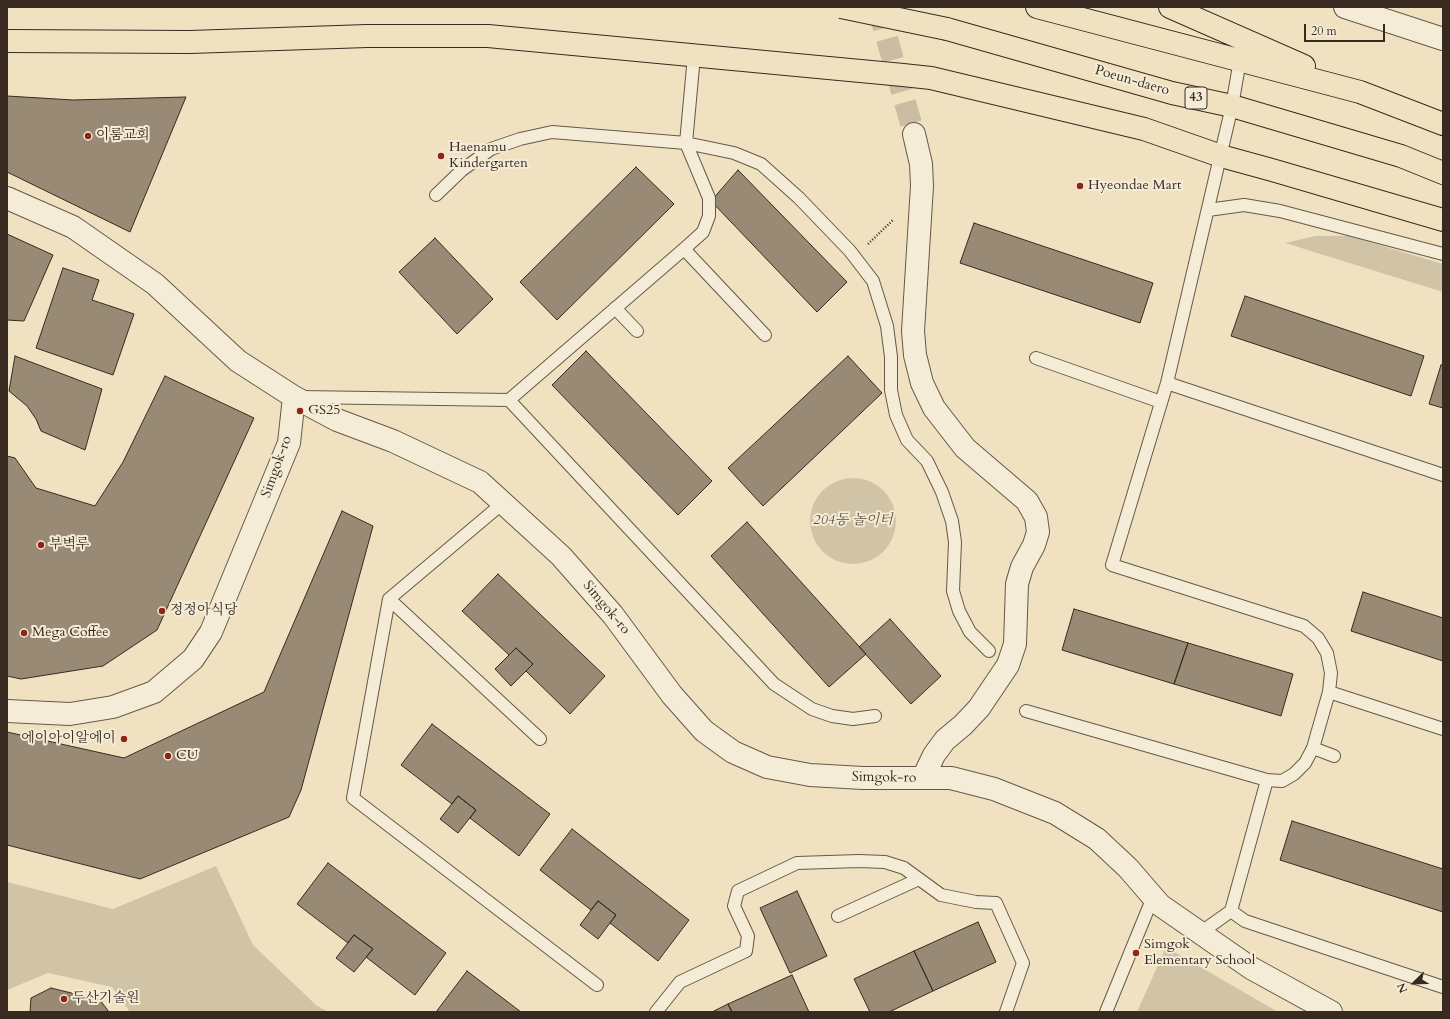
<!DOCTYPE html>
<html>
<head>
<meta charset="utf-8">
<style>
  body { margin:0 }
  #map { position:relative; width:1450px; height:1019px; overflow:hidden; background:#f0e2c1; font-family:Cardo,serif }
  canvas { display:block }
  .frame { position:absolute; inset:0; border:8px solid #382a20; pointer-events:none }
  .north { position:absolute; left:1394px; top:963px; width:40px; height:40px; -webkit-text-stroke:3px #f5ecd7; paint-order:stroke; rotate:247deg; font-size:11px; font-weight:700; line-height:16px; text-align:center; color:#382a20 }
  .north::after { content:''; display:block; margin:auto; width:14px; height:18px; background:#382a20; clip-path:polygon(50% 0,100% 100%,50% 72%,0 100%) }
  .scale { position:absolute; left:1304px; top:24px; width:81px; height:18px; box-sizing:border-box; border:2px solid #382a20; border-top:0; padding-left:5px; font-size:12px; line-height:14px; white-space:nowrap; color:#382a20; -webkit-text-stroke:3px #f5ecd7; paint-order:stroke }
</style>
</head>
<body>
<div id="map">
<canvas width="1450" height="1019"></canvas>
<div class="frame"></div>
<div class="north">N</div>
<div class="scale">20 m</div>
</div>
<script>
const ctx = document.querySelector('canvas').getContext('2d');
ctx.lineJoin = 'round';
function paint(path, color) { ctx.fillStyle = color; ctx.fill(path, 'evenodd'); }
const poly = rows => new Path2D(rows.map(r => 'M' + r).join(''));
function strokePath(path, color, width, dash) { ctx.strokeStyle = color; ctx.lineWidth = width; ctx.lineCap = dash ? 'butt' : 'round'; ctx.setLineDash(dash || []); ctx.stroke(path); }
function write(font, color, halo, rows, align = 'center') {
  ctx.font = font + ' Cardo,"Noto Serif KR",serif'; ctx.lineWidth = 4; ctx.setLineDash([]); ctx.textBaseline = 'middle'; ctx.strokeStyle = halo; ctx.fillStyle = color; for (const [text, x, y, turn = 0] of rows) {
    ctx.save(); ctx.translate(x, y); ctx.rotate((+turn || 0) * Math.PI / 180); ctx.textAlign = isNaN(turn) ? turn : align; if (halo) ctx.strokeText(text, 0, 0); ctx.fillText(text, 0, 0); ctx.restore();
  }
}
paint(poly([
  [1315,236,1349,236,1443,264,1443,292,1285,243],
  '810 521a43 43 0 1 1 86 0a43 43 0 1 1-86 0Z',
  [216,866,253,945,316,1005,328,1012,130,1012,112,987,48,973,7,990,7,882,113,909],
  [1166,947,1278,1012,1137,1012]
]), '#d1c3a6');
const building = poly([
  [7,96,73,100,186,97,130,232,7,172,7,96],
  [636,167,674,204,557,320,520,282,636,167],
  [738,170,847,282,817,312,711,201,738,170],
  [974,223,1153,283,1140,323,960,263,974,223],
  [7,234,53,255,24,321,7,320,7,234],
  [435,238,493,299,457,334,399,272,435,238],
  [63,268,99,280,92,300,134,314,113,375,36,348,63,268],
  [1245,296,1424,356,1411,396,1231,336,1245,296],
  [586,351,712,481,678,515,552,385,586,351],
  [15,356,102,389,85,450,41,431,36,419,27,406,9,391,15,356],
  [848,356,882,393,763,506,728,468,848,356],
  [1441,365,1443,365,1443,408,1429,404,1441,365],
  [165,376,254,418,157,630,103,666,21,679,7,676,7,456,15,458,36,488,95,506,123,462,165,376],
  [342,511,373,526,301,790,289,817,140,879,7,845,7,732,124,758,264,692,342,511],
  [747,522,866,654,829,687,711,556,747,522],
  [498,574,605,676,570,714,526,671,533,664,516,648,509,655,462,611,498,574],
  [1363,592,1443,618,1443,661,1351,631,1363,592],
  [1074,609,1188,643,1174,684,1062,650,1074,609],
  [890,619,941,676,911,704,859,647,890,619],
  [1188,643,1293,674,1281,716,1174,684,1188,643],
  [516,648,533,664,511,686,495,669,516,648],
  [432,724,550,814,519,856,470,818,476,810,458,796,452,804,401,765,432,724],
  [458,796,476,810,458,833,440,819,458,796],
  [1292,821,1443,869,1443,912,1280,860,1292,821],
  [572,829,689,920,658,961,610,923,616,915,598,901,591,910,540,870,572,829],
  [328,863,446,953,415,995,366,957,373,949,354,935,348,943,297,904,328,863],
  [797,891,827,956,790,973,760,908,797,891],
  [598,901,616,915,598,939,580,925,598,901],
  [978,922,996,962,933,991,914,951,978,922],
  [354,935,373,949,354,972,336,958,354,935],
  [914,951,933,991,889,1012,870,1012,854,979,914,951],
  [467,971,521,1012,436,1012,467,971],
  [792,975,809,1012,732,1012,728,1004,792,975],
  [51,988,100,1000,109,1012,30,1012,31,998,51,988],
  [728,1004,732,1012,712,1012,728,1004]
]);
paint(building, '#988a74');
strokePath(building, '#382a20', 1);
strokePath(poly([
  [878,7,914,134]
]), '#cbbda1', 22, [22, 11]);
const service = poly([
  [436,195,462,170,491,149,520,139,552,132,686,143,734,153,761,164,799,198,850,251,873,281,887,326,891,357,891,390,896,415,907,440,927,461,942,492,952,521,955,542,953,591,959,611,970,632,989,651],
  [1208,210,1244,205,1280,211,1443,254],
  [684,249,765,335],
  [615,308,637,331],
  [1036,358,1161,402],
  [1167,383,1443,475],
  [301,397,509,400,684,249,703,232,709,216,709,198,686,143,694,56],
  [509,400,774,684,812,709,832,716,853,719,875,716],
  [503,503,389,599,353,798,597,985],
  [389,599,540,739],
  [1329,692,1443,729],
  [1026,711,1267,780,1282,781,1294,774,1305,763,1313,748,1329,692,1331,673,1327,653,1318,638,1304,626,1112,565,1167,383,1232,106,1240,60],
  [1313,748,1334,756],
  [1231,911,1245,921,1443,987],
  [838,916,919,879],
  [1200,933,1231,911,1267,780],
  [656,1012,680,982,746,951,748,936,734,906,738,891,797,863,859,861,885,862,904,868,941,895,976,902,996,903,1023,963,1006,1012],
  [1106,1012,1153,897]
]);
const minor = poly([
  [1345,7,1443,39],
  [914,134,921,164,922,186,913,331,915,355,922,383,934,408,965,448,1027,501,1036,517,1038,532,1034,545,1022,567,1017,584,1015,644,1008,665,979,708,963,725,945,740,934,755,923,778],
  [7,198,73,227,155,284,238,361,294,397],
  [7,711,70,714,113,707,154,692,193,659,211,632,289,443,294,397,337,420,393,441,480,482,561,556,613,615,672,695,704,731,733,752,767,767,810,775,863,778,951,778,994,789,1055,813,1097,839,1128,868,1160,905,1251,968,1331,1012]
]);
const primary = poly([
  [1037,7,1360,92,1443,124],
  [1170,7,1304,66],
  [947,29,1172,93,1232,106,1401,156,1443,173],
  [7,41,190,42,367,36,488,36,903,75,931,78,1144,129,1221,156,1272,170,1443,220]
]);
strokePath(service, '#665848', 14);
strokePath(minor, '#665848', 24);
strokePath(primary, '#382a20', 24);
strokePath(poly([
  [868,244,893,220]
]), '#382a20', 2.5, [1, 2]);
strokePath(service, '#f5ecd7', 12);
strokePath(minor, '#f5ecd7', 22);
strokePath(primary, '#f0e2c1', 22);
const primaryBridge = poly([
  [841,7,947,29]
]);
strokePath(primaryBridge, '#382a20', 24, []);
strokePath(primaryBridge, '#f0e2c1', 22);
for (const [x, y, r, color] of [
  [88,136,4,"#8f2418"],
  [441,156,4,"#8f2418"],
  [1080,186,4,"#8f2418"],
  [300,411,4,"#8f2418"],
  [41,545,4,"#8f2418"],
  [162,611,4,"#8f2418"],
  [24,633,4,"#8f2418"],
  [124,739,4,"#8f2418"],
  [168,756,4,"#8f2418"],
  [1136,953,4,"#8f2418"],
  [64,999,4,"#8f2418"]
]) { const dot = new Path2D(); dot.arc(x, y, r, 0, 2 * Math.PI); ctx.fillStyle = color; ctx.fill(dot); strokePath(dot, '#f5ecd7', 1.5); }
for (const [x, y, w] of [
  [1196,98,22]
]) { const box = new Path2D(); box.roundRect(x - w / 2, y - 11, w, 22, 3); ctx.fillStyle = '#f5ecd7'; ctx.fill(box); strokePath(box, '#382a20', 1); }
write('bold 13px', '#382a20', null, [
  ["43",1196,98]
]);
write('14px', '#382a20', '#f5ecd7', [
  ["Poeun-daero",1132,81,16],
  ["Simgok-ro",277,467,-70],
  ["Simgok-ro",606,608,50],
  ["Simgok-ro",884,778,1]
]);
write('14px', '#382a20', '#f5ecd7', [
  ["이룸교회",96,136],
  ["Haenamu",449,148],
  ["Kindergarten",449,164],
  ["Hyeondae Mart",1088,186],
  ["GS25",308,411],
  ["부벽루",49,545],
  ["정정아식당",170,611],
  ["Mega Coffee",32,633],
  ["에이아이알에이",116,739,"right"],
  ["CU",176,756],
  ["Simgok",1144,945],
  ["Elementary School",1144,961],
  ["두산기술원",72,999]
], 'left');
write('italic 14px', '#5e5042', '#f5ecd7', [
  ["204동 놀이터",853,521]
]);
</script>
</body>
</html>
